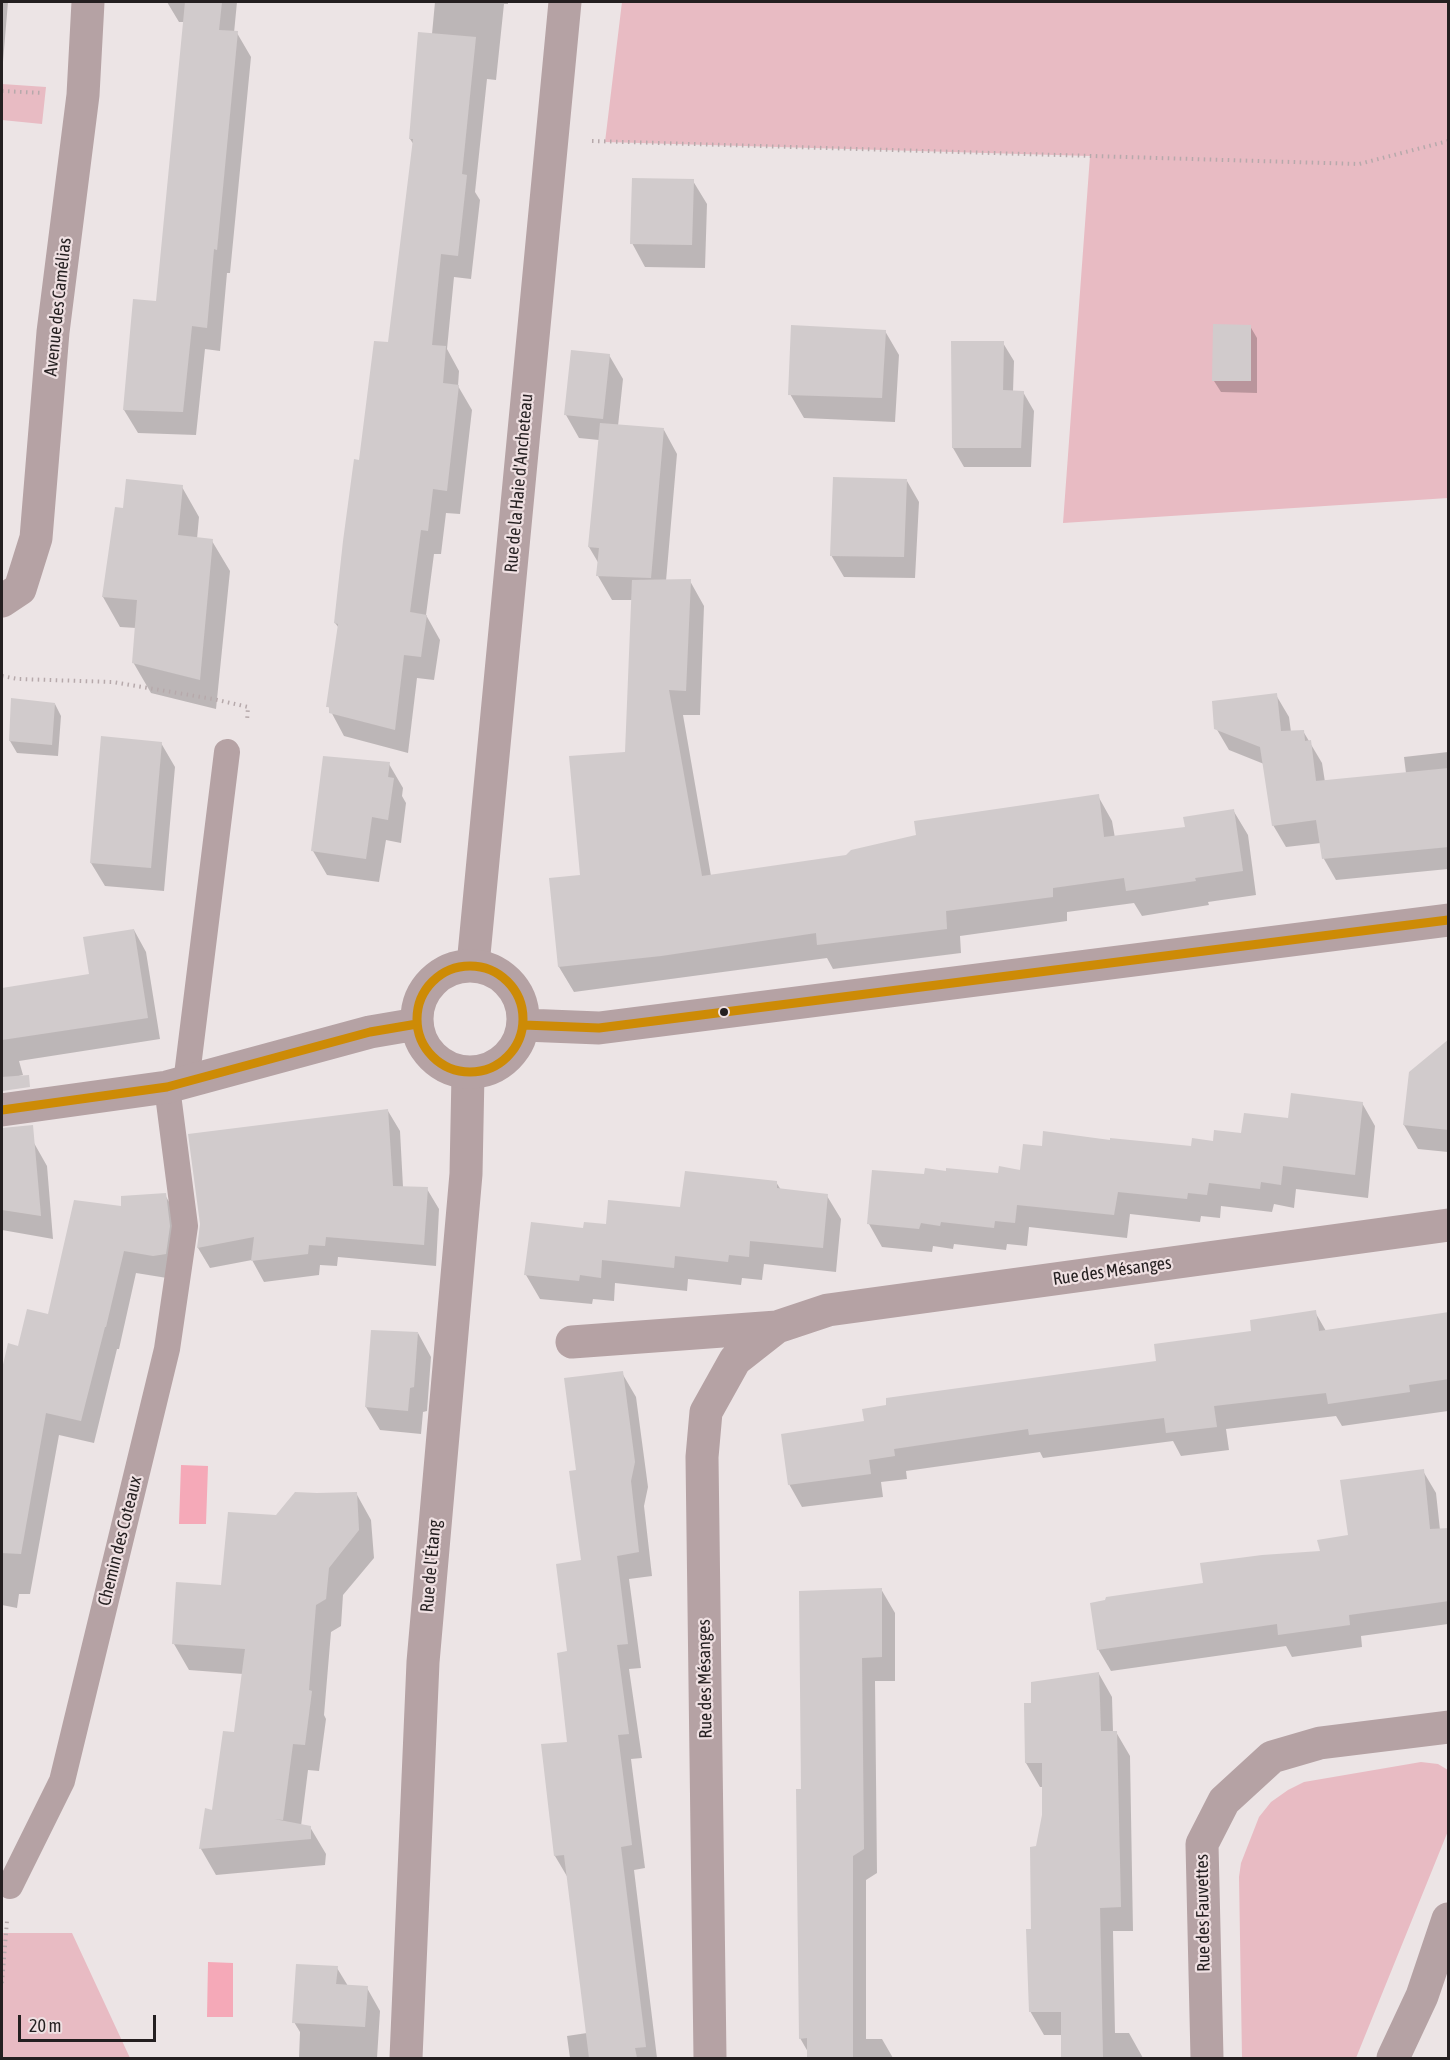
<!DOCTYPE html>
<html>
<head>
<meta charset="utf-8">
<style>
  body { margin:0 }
  #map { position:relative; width:1450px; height:2060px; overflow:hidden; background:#ece4e5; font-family:"Asap Condensed",sans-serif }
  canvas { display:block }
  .frame { position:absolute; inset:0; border:3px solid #241f20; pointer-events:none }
  .scale { position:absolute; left:18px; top:2015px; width:138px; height:27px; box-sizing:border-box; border:3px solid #241f20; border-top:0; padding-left:8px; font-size:18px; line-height:21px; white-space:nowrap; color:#241f20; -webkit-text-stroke:4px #efe0e2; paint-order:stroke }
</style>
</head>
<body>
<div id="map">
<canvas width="1450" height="2060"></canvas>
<div class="frame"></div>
<div class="scale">20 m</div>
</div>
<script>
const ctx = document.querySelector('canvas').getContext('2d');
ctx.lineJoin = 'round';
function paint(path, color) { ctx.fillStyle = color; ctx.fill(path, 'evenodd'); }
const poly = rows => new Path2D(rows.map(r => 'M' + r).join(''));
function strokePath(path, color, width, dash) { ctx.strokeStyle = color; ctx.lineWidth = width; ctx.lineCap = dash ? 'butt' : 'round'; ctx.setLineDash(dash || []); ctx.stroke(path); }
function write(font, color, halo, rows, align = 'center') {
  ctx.font = font + ' "Asap Condensed",sans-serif'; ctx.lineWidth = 4.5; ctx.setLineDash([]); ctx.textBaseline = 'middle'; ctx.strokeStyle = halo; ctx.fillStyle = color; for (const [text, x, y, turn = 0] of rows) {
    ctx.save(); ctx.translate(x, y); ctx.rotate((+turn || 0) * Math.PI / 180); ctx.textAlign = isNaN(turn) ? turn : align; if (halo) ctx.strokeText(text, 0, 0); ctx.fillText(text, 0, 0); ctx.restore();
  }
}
paint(poly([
  [622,2,1448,2,1448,498,1063,523,1090,156,605,142],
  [2,84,46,87,42,124,2,120],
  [1421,1762,1438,1764,1448,1770,1448,1831,1356,2058,1242,2058,1239,1877,1241,1863,1259,1817,1271,1802,1288,1790,1304,1782],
  [2,1933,72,1933,130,2058,2,2058]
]), '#e8bbc3');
paint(poly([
  [181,1465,208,1466,206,1524,179,1524],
  [208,1962,233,1963,233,2017,207,2017]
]), '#f5a9b8');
paint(poly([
  [2,2,8,2,2,74],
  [167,2,237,2,234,33,237,33,251,57,230,273,227,273,220,351,205,349,196,435,138,433,124,410,157,303,185,22,179,22],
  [435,2,508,2,508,4,504,4,496,80,487,79,475,192,480,200,471,279,454,277,447,349,459,371,458,386,472,410,460,514,446,513,441,554,434,554,426,615,440,640,434,680,417,678,408,753,344,736,328,706,339,628,335,623,361,462,389,344,414,145,410,139,432,34],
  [693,181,707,204,705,268,645,267,632,243],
  [1250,326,1257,338,1257,393,1221,392,1214,381],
  [885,331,899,355,895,422,804,418,790,394],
  [1003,343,1014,361,1013,392,1023,392,1034,411,1031,467,964,467,953,448],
  [609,355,623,379,618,426,664,430,677,454,666,581,690,581,704,606,700,715,683,715,711,876,847,856,1098,796,1112,821,1115,838,1187,828,1233,810,1248,835,1256,895,1208,902,1209,905,1142,916,1134,903,1067,912,1067,921,960,936,961,953,833,969,827,958,574,992,559,967,551,879,582,876,627,753,633,600,612,600,598,576,599,564,589,547,599,440,579,438,566,415],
  [907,481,919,502,915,578,844,577,831,555],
  [182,487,199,517,197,539,212,541,230,571,216,709,151,693,133,662,136,628,120,627,103,597,124,509],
  [1276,695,1289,717,1291,732,1303,731,1322,763,1325,782,1406,773,1404,757,1448,752,1448,869,1336,880,1324,859,1321,843,1286,847,1273,825,1264,764,1229,750,1216,728],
  [55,704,61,716,58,756,17,753,10,741],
  [161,743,175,767,164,891,105,886,91,863],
  [389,764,403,788,402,796,406,803,401,843,386,840,379,882,327,875,313,851],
  [134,930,146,952,160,1039,19,1061,23,1075,2,1080,2,990,91,975],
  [1448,1045,1448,1152,1418,1149,1404,1125],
  [1362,1103,1375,1126,1368,1198,1296,1189,1294,1208,1274,1204,1272,1212,1221,1206,1220,1218,1201,1216,1200,1222,1130,1214,1127,1238,1029,1227,1027,1246,1007,1244,1006,1250,954,1244,953,1249,933,1246,932,1252,882,1247,869,1224,925,1176,1000,1175,1021,1171,1043,1147,1111,1142,1192,1148,1242,1135,1290,1120],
  [388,1111,400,1131,403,1187,427,1189,439,1209,436,1266,338,1257,337,1266,320,1265,319,1275,264,1282,252,1260,210,1268,198,1248,201,1224],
  [34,1143,47,1166,53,1239,2,1230,2,1148],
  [776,1182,781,1190,827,1196,841,1219,836,1272,764,1264,762,1280,742,1278,741,1285,688,1279,687,1291,615,1283,614,1301,593,1299,592,1304,540,1299,526,1275,584,1229,607,1226,682,1208],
  [165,1195,178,1217,167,1278,136,1273,119,1349,117,1349,94,1443,59,1435,30,1594,19,1594,17,1608,2,1605,2,1375,9,1345,19,1347,49,1315,123,1208],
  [1315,1312,1326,1331,1448,1314,1448,1411,1342,1426,1336,1416,1226,1429,1229,1450,1181,1456,1173,1441,1043,1458,1040,1452,906,1471,907,1479,881,1482,883,1497,802,1507,789,1484,866,1422,1158,1362],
  [418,1333,431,1357,427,1411,423,1412,421,1434,380,1430,366,1407],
  [622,1373,636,1397,648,1487,644,1506,652,1576,629,1579,641,1668,629,1669,642,1758,631,1759,645,1868,634,1870,657,2058,570,2058,567,2036,587,2033,568,1878,555,1856,542,1745,569,1743,569,1653,582,1562,578,1471],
  [1423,1471,1436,1493,1440,1530,1448,1529,1448,1624,1361,1636,1362,1647,1292,1657,1286,1646,1111,1671,1098,1649,1204,1584,1321,1553,1349,1536],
  [356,1493,371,1520,374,1558,343,1595,341,1626,331,1632,324,1715,326,1719,319,1771,308,1770,301,1826,310,1827,326,1854,325,1865,216,1875,201,1849,235,1734,243,1674,189,1670,174,1644,223,1586,277,1517],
  [881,1589,895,1613,895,1681,875,1681,877,1873,866,1880,866,2039,882,2039,893,2058,809,2058,808,2052,800,2038,803,1791],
  [1099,1674,1112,1697,1113,1732,1116,1732,1130,1756,1133,1931,1113,1931,1115,2033,1129,2033,1143,2058,1062,2058,1062,2035,1044,2035,1030,2011,1037,1848,1044,1815,1044,1787,1040,1787,1026,1763,1033,1704],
  [337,1968,348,1986,367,1988,380,2011,377,2058,299,2058,300,2032,294,2022]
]), '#0003');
paint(poly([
  [185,2,222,2,219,30,238,31,217,250,214,249,207,328,192,326,183,412,123,410,133,299,156,301],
  [418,32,476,37,462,174,467,175,458,256,441,254,432,345,446,346,443,383,459,385,447,491,433,489,428,531,421,530,410,612,427,615,424,635,421,657,404,655,395,730,329,713,329,707,326,707,338,624,334,623,343,541,354,459,359,460,374,341,388,342,413,139,409,139],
  [632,178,694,179,692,245,630,244],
  [1213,324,1251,325,1251,381,1212,381],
  [791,325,886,330,882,398,788,395],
  [951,341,1004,341,1003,390,1024,391,1021,448,952,448],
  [571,350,610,354,603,419,564,415],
  [600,423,664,428,651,578,596,576,599,548,588,547],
  [833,477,907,479,904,557,830,556],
  [126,479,183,485,178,535,213,539,200,680,132,663,137,600,102,597,115,507,123,508],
  [691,579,686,691,669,690,702,876,846,855,851,850,916,835,914,821,1099,794,1104,837,1185,827,1183,817,1234,809,1243,871,1195,878,1196,881,1126,891,1124,878,1053,888,1053,897,946,911,947,929,817,945,816,933,661,956,558,967,549,878,580,875,569,756,625,752,632,580],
  [1277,693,1281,731,1304,730,1305,741,1311,740,1316,781,1449,768,1449,847,1322,859,1316,820,1272,826,1260,747,1214,729,1212,701],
  [11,698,55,703,52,745,9,741],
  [101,736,162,742,151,868,90,863],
  [323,756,390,762,388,777,394,778,388,820,372,817,366,859,311,851],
  [134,929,148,1018,2,1040,2,988,89,974,83,937],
  [1449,1039,1449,1130,1403,1125,1409,1072],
  [29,1075,30,1087,2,1091,2,1077],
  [1291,1093,1363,1102,1355,1175,1283,1166,1281,1185,1261,1182,1260,1189,1209,1183,1207,1195,1188,1193,1187,1199,1118,1192,1114,1215,1017,1205,1015,1223,995,1221,994,1228,941,1222,940,1226,921,1223,919,1229,867,1224,872,1170,924,1174,925,1168,946,1171,946,1168,998,1173,999,1166,1020,1170,1023,1144,1042,1146,1043,1131,1110,1140,1110,1138,1191,1146,1192,1138,1213,1141,1214,1130,1241,1133,1244,1113,1288,1118],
  [388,1109,393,1186,428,1187,424,1245,326,1237,325,1246,309,1245,308,1254,251,1261,254,1237,197,1248,200,1224,188,1134],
  [33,1125,41,1216,2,1210,2,1128],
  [685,1171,777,1181,777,1188,828,1194,823,1248,750,1241,749,1257,729,1255,728,1262,675,1256,674,1268,602,1260,601,1278,580,1275,579,1281,524,1275,531,1222,583,1228,584,1222,606,1224,608,1200,680,1207],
  [166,1193,170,1226,166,1254,153,1256,124,1251,106,1327,105,1327,81,1421,46,1413,21,1554,2,1553,2,1369,8,1343,18,1346,27,1309,48,1314,74,1200,121,1206,121,1196],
  [1316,1310,1319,1331,1449,1312,1449,1379,1409,1385,1410,1392,1328,1404,1326,1393,1214,1406,1217,1427,1166,1433,1164,1418,1029,1435,1028,1429,894,1449,895,1456,869,1460,871,1474,788,1485,781,1434,864,1421,862,1409,886,1405,886,1398,1156,1361,1154,1344,1251,1331,1250,1320],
  [371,1330,418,1332,414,1387,410,1388,408,1411,365,1407],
  [623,1371,635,1462,631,1481,639,1552,617,1556,628,1644,617,1645,629,1734,618,1735,632,1845,621,1847,646,2047,635,2048,637,2058,589,2058,564,1855,554,1856,541,1744,567,1742,557,1653,567,1651,556,1564,581,1560,569,1471,576,1470,564,1378],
  [1424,1469,1430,1529,1449,1528,1449,1601,1349,1615,1350,1625,1278,1635,1277,1624,1097,1650,1090,1603,1105,1600,1106,1597,1203,1583,1200,1563,1262,1555,1320,1551,1317,1540,1348,1535,1340,1480],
  [295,1492,317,1493,357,1492,359,1530,329,1568,326,1599,316,1605,309,1690,312,1691,305,1745,293,1744,283,1820,274,1819,311,1826,311,1839,199,1849,205,1808,212,1810,223,1731,234,1732,245,1649,172,1644,176,1582,221,1585,228,1512,276,1515],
  [882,1588,882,1657,862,1658,864,1849,853,1856,853,2058,807,2058,807,2038,799,2039,796,1789,801,1789,799,1591],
  [1099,1672,1101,1731,1117,1731,1121,1907,1100,1908,1103,2058,1061,2058,1061,2012,1029,2012,1026,1929,1031,1929,1030,1847,1036,1846,1042,1815,1042,1763,1025,1763,1024,1703,1031,1703,1031,1682],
  [296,1964,338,1966,336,1984,368,1986,365,2027,292,2023]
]), '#d1cbcc');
strokePath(poly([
  [2,91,43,93],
  [592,141,1359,164,1448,141],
  [2,676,18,679,113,682,213,699,248,707,247,721],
  [2,1983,7,1921]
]), '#b6a9ab', 4, [1.5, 4.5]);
strokePath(poly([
  [186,1083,227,752],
  [10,1886,62,1781,167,1349,185,1226,167,1087]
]), '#b5a2a4', 26);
strokePath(poly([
  [2,601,20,589,36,538,53,332,83,95,88,2],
  [473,965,565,2],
  [572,1342,777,1327],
  [406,2058,423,1662,466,1174,468,1074],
  [710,2058,702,1457,706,1412,735,1360,777,1327,828,1310,1448,1225],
  [1207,2058,1202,1844,1224,1801,1272,1757,1320,1743,1448,1727],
  [1393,2058,1422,1996,1448,1919]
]), '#b5a2a4', 33);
strokePath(poly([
  '417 1019a53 53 0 1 1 106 0a53 53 0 1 1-106 0Z',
  [524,1025,599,1028,1448,920],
  [2,1110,167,1087,370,1032,417,1024]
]), '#b5a2a4', 33);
strokePath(poly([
  '417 1019a53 53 0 1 1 106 0a53 53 0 1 1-106 0Z',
  [524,1025,599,1028,1448,920],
  [2,1110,167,1087,370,1032,417,1024]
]), '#cd8b06', 9);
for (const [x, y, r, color] of [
  [724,1012,5,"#241f20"]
]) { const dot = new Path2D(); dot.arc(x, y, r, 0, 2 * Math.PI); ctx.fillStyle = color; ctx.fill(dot); strokePath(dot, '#efe0e2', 2); }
write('18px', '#241f20', '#efe0e2', [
  ["Avenue des Camélias",58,307,-84],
  ["Rue de la Haie d'Ancheteau",519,483,-85],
  ["Rue des Mésanges",1112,1271,-8],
  ["Chemin des Coteaux",120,1541,-76],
  ["Rue de l'Étang",431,1566,-85],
  ["Rue des Mésanges",705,1679,-91],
  ["Rue des Fauvettes",1203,1913,-91]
]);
</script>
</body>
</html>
